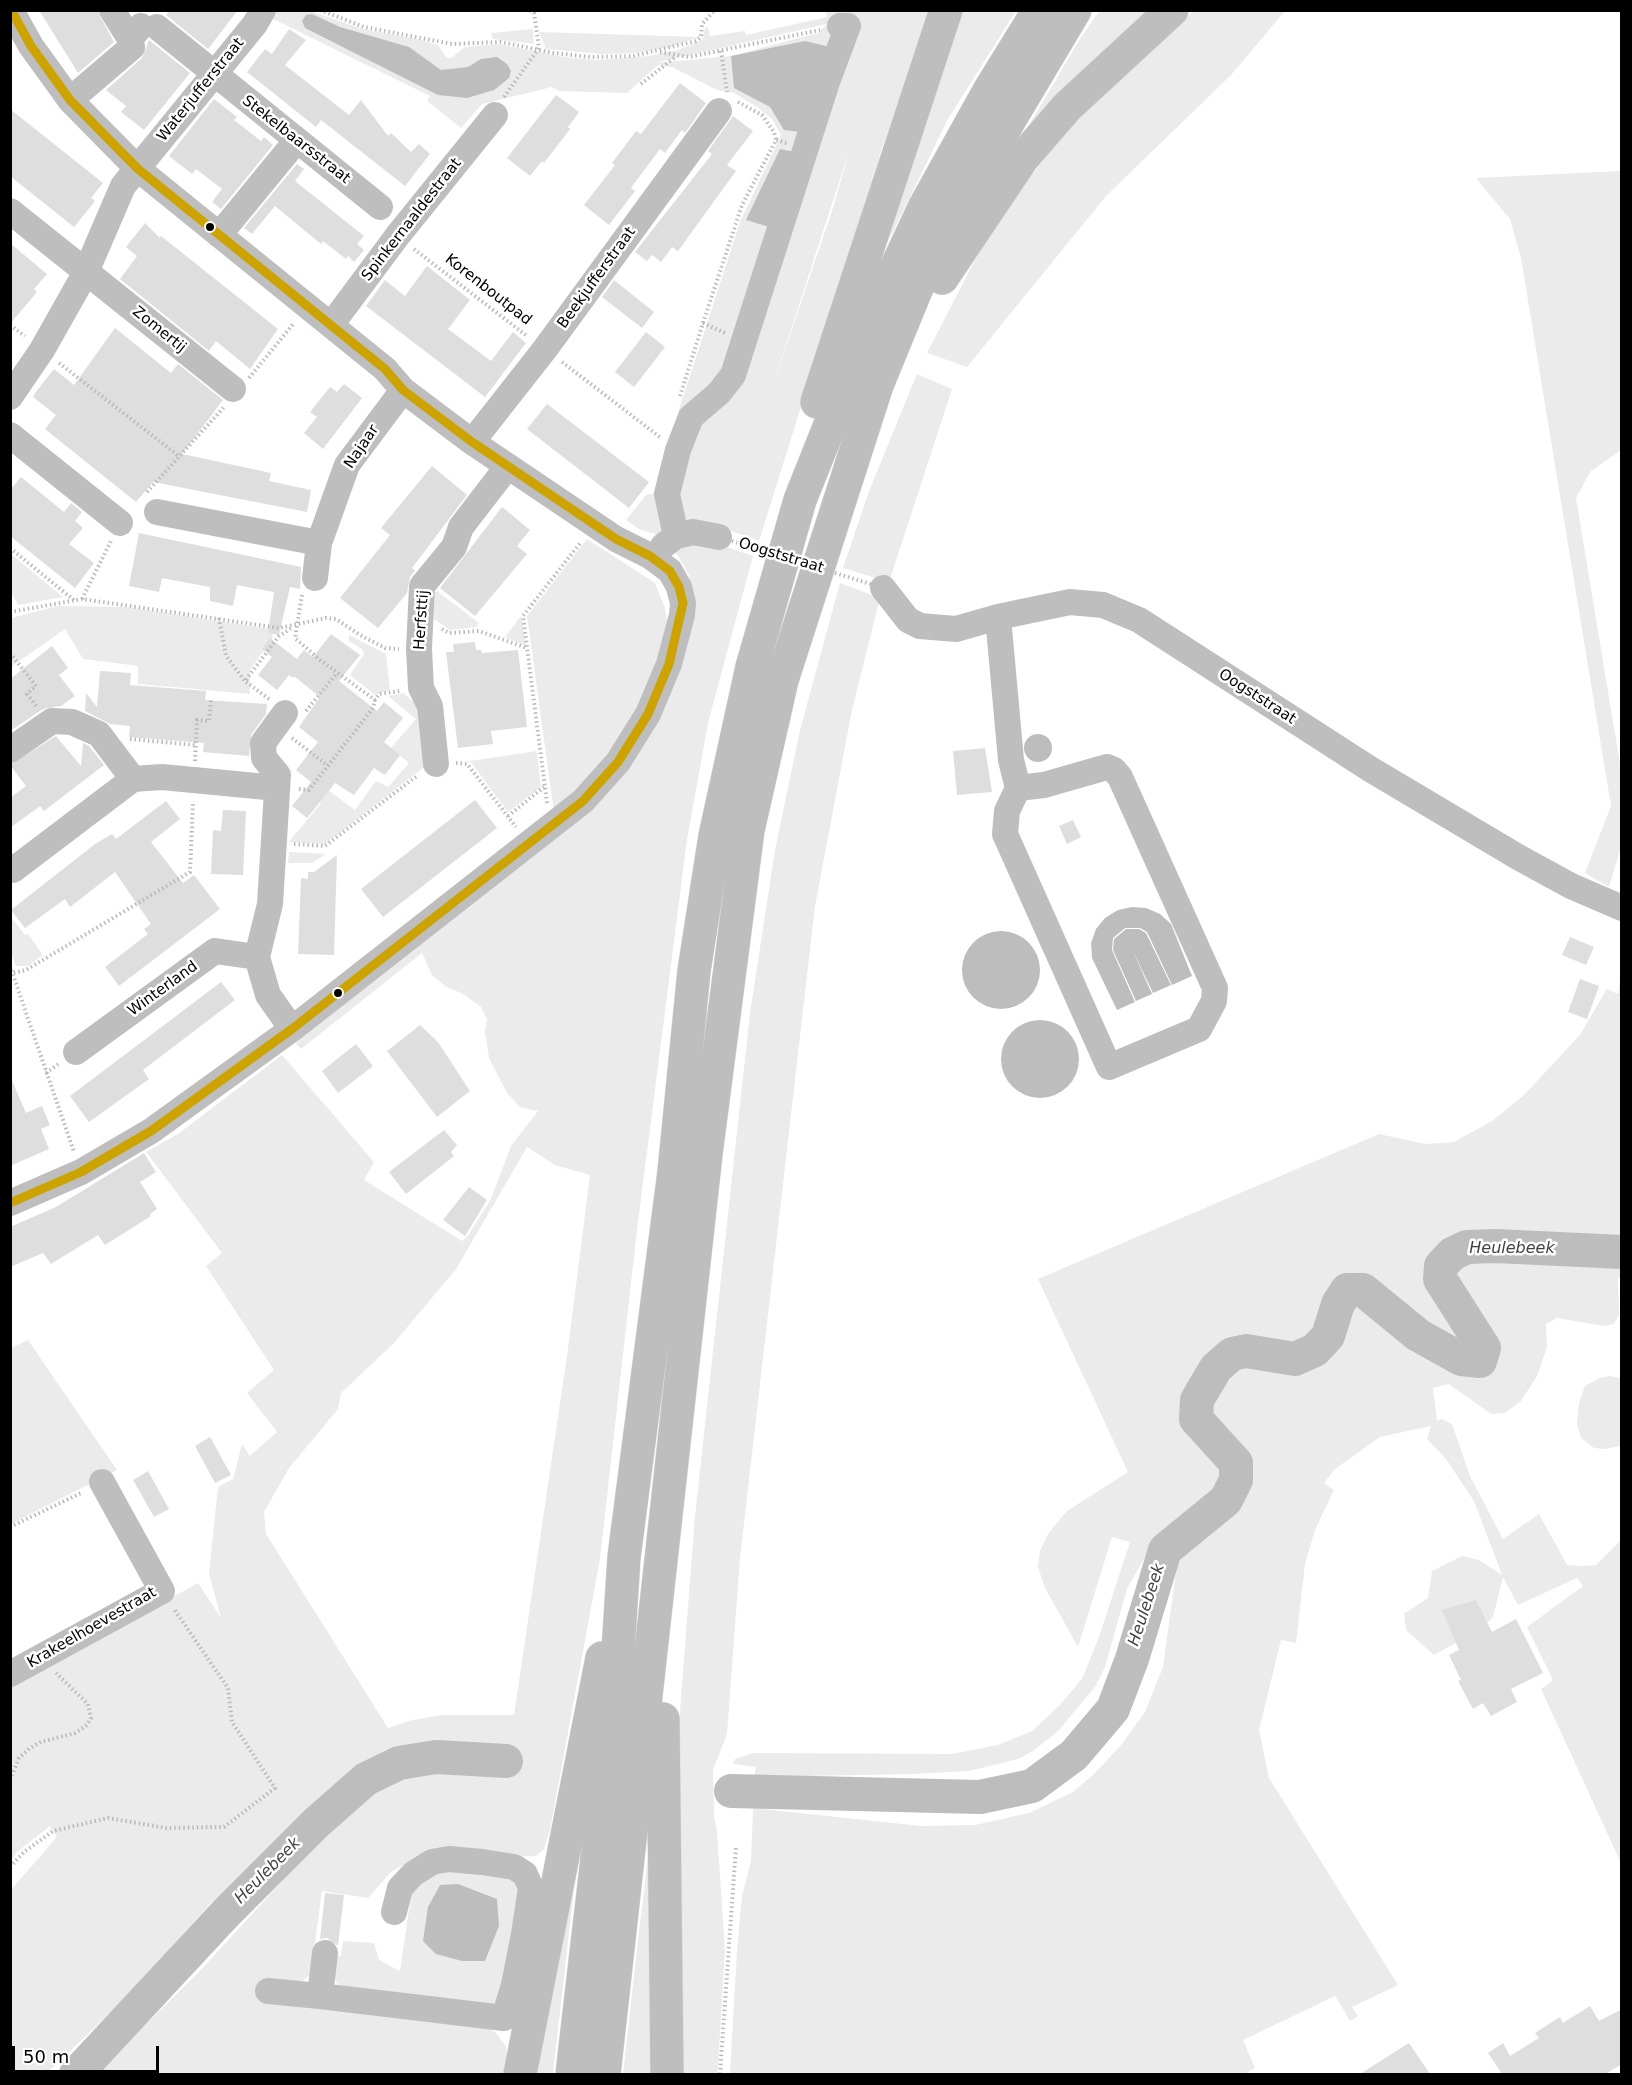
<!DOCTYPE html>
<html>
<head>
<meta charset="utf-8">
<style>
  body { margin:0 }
  #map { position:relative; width:1632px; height:2085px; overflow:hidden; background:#fff; font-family:"DejaVu Sans",sans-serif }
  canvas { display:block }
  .frame { position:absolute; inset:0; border:12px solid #000; pointer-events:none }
  .scale { position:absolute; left:12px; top:2046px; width:147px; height:27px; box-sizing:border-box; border:3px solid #000; border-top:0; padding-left:8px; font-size:18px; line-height:21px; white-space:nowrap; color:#000; -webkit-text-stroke:4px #fff; paint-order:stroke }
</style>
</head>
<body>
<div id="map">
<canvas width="1632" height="2085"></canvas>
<div class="frame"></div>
<div class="scale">50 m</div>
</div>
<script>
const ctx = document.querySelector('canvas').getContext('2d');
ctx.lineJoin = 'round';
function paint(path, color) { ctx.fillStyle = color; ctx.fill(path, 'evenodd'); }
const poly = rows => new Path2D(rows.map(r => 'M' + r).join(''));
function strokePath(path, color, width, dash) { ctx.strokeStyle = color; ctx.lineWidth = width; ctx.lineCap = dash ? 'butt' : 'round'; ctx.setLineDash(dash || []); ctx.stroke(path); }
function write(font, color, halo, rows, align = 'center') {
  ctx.font = font + ' "DejaVu Sans",sans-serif'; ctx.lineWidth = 5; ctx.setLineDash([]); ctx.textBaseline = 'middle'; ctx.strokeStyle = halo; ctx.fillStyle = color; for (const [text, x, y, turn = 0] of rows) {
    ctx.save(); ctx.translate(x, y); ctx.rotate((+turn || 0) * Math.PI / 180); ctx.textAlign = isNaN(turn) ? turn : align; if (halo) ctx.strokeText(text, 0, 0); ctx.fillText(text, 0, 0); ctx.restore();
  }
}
paint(poly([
  [277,11,310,11,363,29,422,40,438,45,446,57,451,58,465,47,499,44,564,57,595,60,649,56,678,50,702,40,705,28,708,27,710,36,745,31,746,35,827,17,826,11,933,11,884,142,759,541,725,529,658,535,639,529,626,520,646,495,656,493,670,437,740,222,781,135,772,119,757,107,734,93,717,90,672,67,658,65,627,93,559,91,552,87,482,104,461,128,427,101,430,96,271,18],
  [827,24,818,33,731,56,655,63],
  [850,149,832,211,770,393],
  [958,11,1016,11,948,119,851,318],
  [1099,11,1151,11,993,186,1078,42],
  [1193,11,1285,11,1231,75,1106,196,967,367,927,353,995,221,1054,147,1107,87],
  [533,29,534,44,493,39,491,33],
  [539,32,699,37,671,47,636,53,601,54,546,49],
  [1621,171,1621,450,1591,471,1576,498,1621,770,1621,847,1609,887,1585,873,1611,806,1521,258,1510,219,1476,178],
  [917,374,952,389,889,582,843,568,869,491],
  [587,539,655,583,665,608,667,623,663,650,643,704,613,752,554,812,527,616],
  [712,542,753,556,708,723,687,840,637,1230,600,1559,550,1830,544,1849,536,1856,408,1862,391,1872,368,1898,322,1891,314,1950,316,1970,295,1987,478,2022,495,2032,506,2046,508,2074,95,2074,199,1972,362,1794,394,1777,433,1769,510,1772,510,1751,469,1748,424,1749,399,1754,371,1767,347,1784,267,1859,213,1901,118,2005,46,2074,11,2074,10,1891,57,1837,50,1826,17,1852,11,1861,11,1687,198,1583,221,1618,209,1574,218,1487,233,1479,242,1444,250,1456,277,1432,247,1393,274,1370,206,1266,222,1253,146,1152,178,1134,282,1055,374,1162,364,1180,462,1241,467,1237,491,1199,511,1146,538,1111,520,1107,507,1093,489,1058,485,1032,487,1019,481,1007,463,994,445,986,432,975,422,953,301,1049,296,1043,625,772,656,725,674,677,691,588,689,575,675,551,675,546],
  [527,1147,555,1165,590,1175,567,1356,514,1715,442,1715,413,1720,388,1728,266,1534,264,1512,289,1468,338,1409,341,1393,394,1343,456,1269],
  [11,554,63,597,18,605,11,593],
  [840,583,880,598,852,710,815,906,740,1558,727,1734,713,1770,714,1816,717,1831,725,1950,718,2068,717,2074,679,2074,677,1803,680,1711,695,1516,750,1013,775,850,800,730],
  [437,591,479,623,476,627,450,630,434,619,430,595],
  [58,606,126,607,271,629,273,637,250,670,250,694,138,684,138,666,83,659,65,629,11,667,11,618],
  [521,616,526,646,505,637],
  [349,635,386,654,390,690,375,695,350,675,364,654,362,649,349,641],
  [404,693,422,710,429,763,325,844,289,842,321,803,311,795,320,784,355,810,376,781,388,787,409,763,391,748,416,719,388,696],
  [537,751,541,787,508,812,470,761],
  [289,852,326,854,312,863,288,863],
  [11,917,25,935,28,934,43,955,28,966,16,966,11,953],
  [1621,972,1621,1243,1499,1241,1471,1243,1449,1248,1442,1252,1434,1267,1435,1286,1473,1338,1475,1347,1472,1350,1455,1348,1435,1338,1372,1286,1358,1281,1347,1282,1341,1289,1323,1332,1306,1349,1286,1353,1230,1345,1202,1379,1185,1413,1193,1433,1229,1465,1221,1493,1146,1555,1127,1589,1105,1667,1095,1687,1058,1731,1033,1751,1018,1759,969,1771,913,1774,754,1777,756,1767,733,1764,735,1759,754,1753,952,1754,998,1745,1032,1731,1060,1705,1082,1679,1099,1637,1130,1542,1112,1537,1078,1647,1045,1588,1038,1567,1040,1551,1048,1534,1067,1511,1128,1472,1038,1279,1379,1134,1426,1144,1454,1142,1492,1121,1524,1095,1580,1035,1607,989,1618,994],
  [1515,1253,1621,1258,1621,1277,1618,1278,1619,1315,1614,1324,1604,1326,1557,1318,1546,1324,1547,1347,1537,1376,1521,1401,1505,1413,1491,1414,1449,1384,1433,1388,1437,1421,1442,1419,1452,1424,1470,1476,1503,1539,1539,1514,1567,1565,1583,1566,1596,1565,1621,1540,1621,1863,1541,1689,1553,1680,1527,1627,1583,1586,1577,1578,1518,1605,1503,1577,1493,1617,1481,1629,1434,1655,1406,1630,1404,1614,1428,1598,1432,1571,1462,1556,1479,1560,1502,1575,1474,1501,1446,1459,1427,1439,1431,1426,1380,1437,1335,1469,1324,1483,1334,1490,1315,1530,1305,1564,1296,1643,1281,1640,1259,1730,1269,1778,1398,1985,1352,2007,1358,2016,1350,2021,1335,1996,1243,2040,1255,2068,1245,2074,730,2074,737,1950,742,1896,751,1861,753,1808,921,1826,975,1825,1029,1813,1073,1792,1096,1772,1122,1744,1145,1712,1163,1667,1179,1549,1224,1509,1239,1488,1245,1460,1232,1443,1214,1430,1206,1418,1205,1407,1210,1390,1227,1366,1235,1360,1246,1358,1271,1365,1292,1365,1314,1358,1332,1339,1346,1304,1353,1300,1366,1301,1427,1346,1479,1372,1491,1361,1491,1349,1454,1288,1448,1270,1467,1256],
  [28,1340,117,1470,11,1524,11,1348],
  [1610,1376,1621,1378,1621,1446,1604,1449,1594,1448,1581,1438,1577,1424,1579,1403,1585,1386,1600,1378],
  [586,1782,553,2074,530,2074],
  [657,1786,657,2074,623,2074,639,1931],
  [426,1869,503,1873,515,1882,522,1893,500,1999,494,2004,486,2006,347,1994,336,1982,328,1955,341,1956,343,1941,374,1943,379,1960,400,1971,412,1889]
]), '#ebebeb');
paint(poly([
  [312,14,340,27,409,47,441,70,468,67,481,59,497,57,507,64,511,71,509,78,494,90,467,98,438,95,305,28,302,21,306,15],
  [805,41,830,47,801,132,784,130,770,107,734,88,731,56],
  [780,149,795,152,773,228,746,220],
  '1024 748a14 14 0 1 1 28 0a14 14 0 1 1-28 0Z',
  [1132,907,1146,908,1160,914,1171,924,1192,976,1172,985,1147,932,1140,928,1125,928,1113,938,1112,950,1135,1002,1117,1010,1092,958,1091,943,1096,929,1105,918,1118,910],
  [1126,929,1139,929,1146,933,1171,985,1153,993,1132,949,1152,994,1136,1001,1113,950,1114,939],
  '962 970a39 39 0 1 1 78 0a39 39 0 1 1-78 0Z',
  '1001 1059a39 39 0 1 1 78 0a39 39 0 1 1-78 0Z',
  [458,1884,497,1899,499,1926,485,1961,462,1961,436,1954,423,1941,428,1907,440,1885]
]), '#bdbdbd');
strokePath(poly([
  [731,1791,980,1797,1032,1786,1074,1755,1113,1709,1132,1659,1165,1550,1226,1500,1236,1480,1236,1463,1196,1419,1197,1400,1216,1368,1232,1354,1246,1351,1295,1359,1315,1350,1328,1336,1338,1304,1347,1290,1363,1290,1418,1335,1461,1359,1480,1361,1484,1348,1440,1279,1441,1266,1452,1254,1467,1247,1496,1246,1622,1252],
  [76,2074,226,1913,316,1823,366,1779,399,1763,436,1757,506,1761]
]), '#bdbdbd', 34);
paint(poly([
  [39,10,97,10,114,42,78,73],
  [170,10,238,10,208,49,166,15],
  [289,29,306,40,285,65,349,115,361,100,388,136,391,133,411,152,419,144,430,154,405,186,321,120,316,127,247,72,265,49,272,54],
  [149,40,190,73,144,130,121,112,126,106,106,90,142,58],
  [680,83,706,103,685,133,682,130,665,153,660,149,631,188,635,191,609,225,584,205,615,165,612,163,636,131,641,134],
  [556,95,579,112,568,127,570,129,544,163,542,161,530,176,507,158],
  [214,99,237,117,234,120,261,141,264,137,273,145,221,209,212,202,222,189,196,169,192,174,169,156],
  [10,109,103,183,91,198,95,201,74,227,10,176],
  [733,116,753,131,727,165,736,171,678,251,672,247,661,262,652,255,647,261,635,252,712,154,708,151],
  [297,164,304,169,295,181,364,236,357,244,364,250,354,262,348,256,346,259,323,241,321,244,275,206,252,234,244,228],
  [145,223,160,238,161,236,278,329,250,369,216,341,209,351,120,279,137,256,126,247],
  [10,243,47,274,34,289,37,292,10,324],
  [427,266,470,300,448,329,491,361,513,332,526,343,485,397,366,306,385,280,405,296],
  [614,280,654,312,642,328,602,297],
  [115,328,171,373,178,364,223,400,182,454,271,473,269,481,311,490,307,512,153,482,136,502,45,429,56,415,33,397,35,393,54,369,74,385],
  [646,332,665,347,634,387,615,372],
  [344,384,362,398,323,449,304,433,317,417,310,412,330,387,337,392],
  [547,404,649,482,629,508,527,429],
  [432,466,467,495,412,568,415,571,410,577,407,593,378,628,340,598,390,535,381,528],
  [21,477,64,512,71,503,82,512,75,521,83,528,69,544,94,563,75,588,10,536,10,490],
  [502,507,530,530,517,546,527,554,475,616,440,588],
  [139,533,301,567,300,589,290,587,279,635,268,633,274,592,237,585,233,606,210,601,210,587,162,578,159,592,129,586],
  [331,634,360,655,339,681,377,711,384,702,403,718,384,742,400,755,385,775,374,768,354,795,335,783,307,818,292,806,311,782,296,770,318,742,299,727,320,697,294,676,293,678,289,675,277,690,258,675,272,657,262,649,270,638,297,659,304,650,313,657],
  [475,642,476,650,481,650,482,653,518,650,527,727,491,731,493,744,458,748,446,652,454,652,453,644],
  [52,646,68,668,59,675,75,696,61,706,43,709,10,731,10,679],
  [100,671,131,673,130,685,206,691,205,700,267,704,266,714,251,735,249,756,203,752,204,743,129,737,130,726,110,724,85,711,86,693,97,707],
  [56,736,81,766,83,743,89,746,104,765,44,811,40,806,10,828,10,798,26,786,10,765],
  [985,748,992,792,957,795,953,751],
  [475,800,497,828,383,917,361,889],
  [166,801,180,819,151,842,183,883,194,875,220,909,119,986,105,967,148,934,144,929,151,924,115,872,70,907,65,899,25,928,11,910,95,844,112,834,116,839],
  [223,810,246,811,243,875,211,874,213,830,221,831],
  [1073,820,1081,837,1067,844,1059,826],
  [337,855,334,955,298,954,301,878,308,879,308,872,314,872],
  [1570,937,1594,947,1586,965,1562,955],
  [1580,979,1599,986,1587,1019,1568,1012],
  [221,982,235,1000,143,1070,149,1079,89,1122,70,1096],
  [420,1025,438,1042,470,1091,437,1117,387,1051],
  [356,1044,373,1066,338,1093,322,1071],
  [10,1076,26,1113,42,1106,50,1125,41,1129,49,1149,10,1166],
  [444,1130,457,1145,451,1152,454,1156,406,1194,389,1172],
  [144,1153,156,1172,140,1182,157,1209,150,1214,151,1216,105,1245,98,1235,51,1264,43,1253,10,1267,10,1227,56,1207],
  [469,1187,487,1200,465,1236,443,1220],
  [210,1437,231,1475,215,1483,195,1446],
  [148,1471,169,1509,154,1517,133,1480],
  [1476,1600,1492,1632,1516,1619,1543,1673,1511,1689,1517,1702,1491,1716,1483,1703,1473,1709,1458,1681,1461,1680,1449,1655,1459,1650,1442,1610],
  [325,1893,344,1895,338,1946,327,1938,320,1939],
  [1590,2006,1599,2021,1622,2009,1622,2064,1605,2074,1502,2074,1488,2053,1503,2043,1510,2056,1539,2038,1535,2033,1560,2017,1563,2023],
  [1409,2043,1430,2074,1360,2074]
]), '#dedede');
const highway = poly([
  [942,278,1022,159,1067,107,1172,10],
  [817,402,946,10],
  [663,1719,667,2074],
  [520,2074,602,1658],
  [572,2074,614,1713,624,1557,674,1172,694,971,715,836,752,667,800,500,873,317,925,206,989,91,1039,10],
  [604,2074,706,1154,748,830,782,680,877,385,916,290,950,220,1075,10]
]);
strokePath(highway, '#dbdbdb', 34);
strokePath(poly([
  [320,10,364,27,452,44,501,42,554,53,591,57,633,56,696,41,701,37,702,24,715,10],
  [721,51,727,92],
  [660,52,689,57,820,30],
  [641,84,675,57],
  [504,97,539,48,534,13,529,10],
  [738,102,762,115,774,132,776,140],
  [414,249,527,336],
  [703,323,742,205,776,140,787,143],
  [10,325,25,336],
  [562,362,661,438],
  [59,363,180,457],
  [249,378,294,323],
  [680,396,703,323,725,333],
  [147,492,225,406],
  [10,548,75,601],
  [302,595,295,638,320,660,375,700,379,694,400,691],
  [82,599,111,541],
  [10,612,82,599,279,628,326,618,336,619,360,635,385,648,399,649],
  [219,618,226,656,245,681],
  [442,629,449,633,479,631,527,648],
  [10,653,36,686,27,694,37,707],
  [269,699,245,681,279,636,293,627],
  [306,711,337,673],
  [292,738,327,765],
  [130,739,195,745],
  [195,761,197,720,209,721,211,699],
  [456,763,467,764,516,827],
  [299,789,309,790,373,708,375,700],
  [547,803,523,616,581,542],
  [508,816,544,787],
  [294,844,325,846,418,775],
  [10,966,74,1152],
  [10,971,13,973,26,970,190,872,193,801],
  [46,1073,60,1063],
  [10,1527,83,1492],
  [10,1780,19,1758,30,1748,41,1742,75,1733,87,1725,91,1718,88,1704,56,1673],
  [10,1867,24,1852,53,1831,108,1818,166,1828,224,1827,275,1788,232,1722,228,1688,174,1609],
  [720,2074,736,1846]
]), '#b9b9b9', 4, [1.5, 3]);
strokePath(poly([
  [112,10,130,39,141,26],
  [157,27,380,207],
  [70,100,132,47,130,39],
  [10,211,233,389],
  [219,235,297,140],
  [331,325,398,235,495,115],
  [10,397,42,350,86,272,123,186,255,24,263,10],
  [10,435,120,523],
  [472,442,545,349,719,111],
  [157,512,319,543],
  [676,536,667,494,678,450,691,417,719,393,733,375,827,82,848,26,840,26],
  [663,546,676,536,693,532,719,537],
  [315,578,319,543,347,465,403,390],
  [883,588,908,620,920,626,956,629,998,617,1070,602,1103,605,1139,620,1370,769,1518,857,1571,886,1622,908],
  [998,617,1011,760,1018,788,1007,811,1005,834,1109,1067,1199,1029,1214,1001,1215,988,1120,777,1114,770,1107,767,1044,785,1018,788],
  [285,713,263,743,264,758,278,775,270,904,257,957,268,995,292,1029],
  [10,750,52,721,72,722,99,734,133,779],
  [436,764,430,706,421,688,419,649,422,586,454,547,461,527,508,466],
  [13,870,133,779,162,777,277,788],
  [76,1052,215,951,257,957],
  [10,1203,81,1172,151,1131,292,1029,583,801,618,762,648,714,669,664,682,615,683,603,679,587,670,571,650,556,616,539,472,442,403,390,385,369,138,169,70,100,31,46,11,10],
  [10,1674,162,1591,102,1482],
  [325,1953,320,1996,504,2018,514,1985,524,1934,531,1888,525,1874,514,1867,482,1862,449,1859,432,1862,413,1874,400,1888,394,1912],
  [268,1991,320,1996]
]), '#bebebe', 26);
strokePath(highway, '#bebebe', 33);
strokePath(poly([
  [719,537,877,586]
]), '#b9b9b9', 4, [1.5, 3]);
strokePath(poly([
  [10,1203,81,1172,151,1131,292,1029,583,801,618,762,648,714,669,664,683,603,679,587,670,571,650,556,616,539,472,442,403,390,385,369,138,169,70,100,31,46,11,10]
]), '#cca300', 9);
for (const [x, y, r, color] of [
  [210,227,5,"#000"],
  [338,993,5,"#000"]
]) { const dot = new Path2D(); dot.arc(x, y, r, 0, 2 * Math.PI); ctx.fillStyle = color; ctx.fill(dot); strokePath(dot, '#fff', 2); }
write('15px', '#000', '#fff', [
  ["Waterjufferstraat",201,90,-51],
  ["Stekelbaarsstraat",296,140,38],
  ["Spinkernaaldestraat",412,220,-52],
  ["Beekjufferstraat",597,278,-54],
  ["Korenboutpad",488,290,38],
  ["Zomertij",159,330,39],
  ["Najaar",362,447,-56],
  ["Oogststraat",781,556,17],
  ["Herfsttij",422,620,-86],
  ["Oogststraat",1257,697,33],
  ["Winterland",163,989,-36],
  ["Krakeelhoevestraat",92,1628,-30]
]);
write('italic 16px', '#424242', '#fff', [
  ["Heulebeek",1512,1249],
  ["Heulebeek",1147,1605,-72],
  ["Heulebeek",268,1871,-45]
]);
</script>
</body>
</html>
